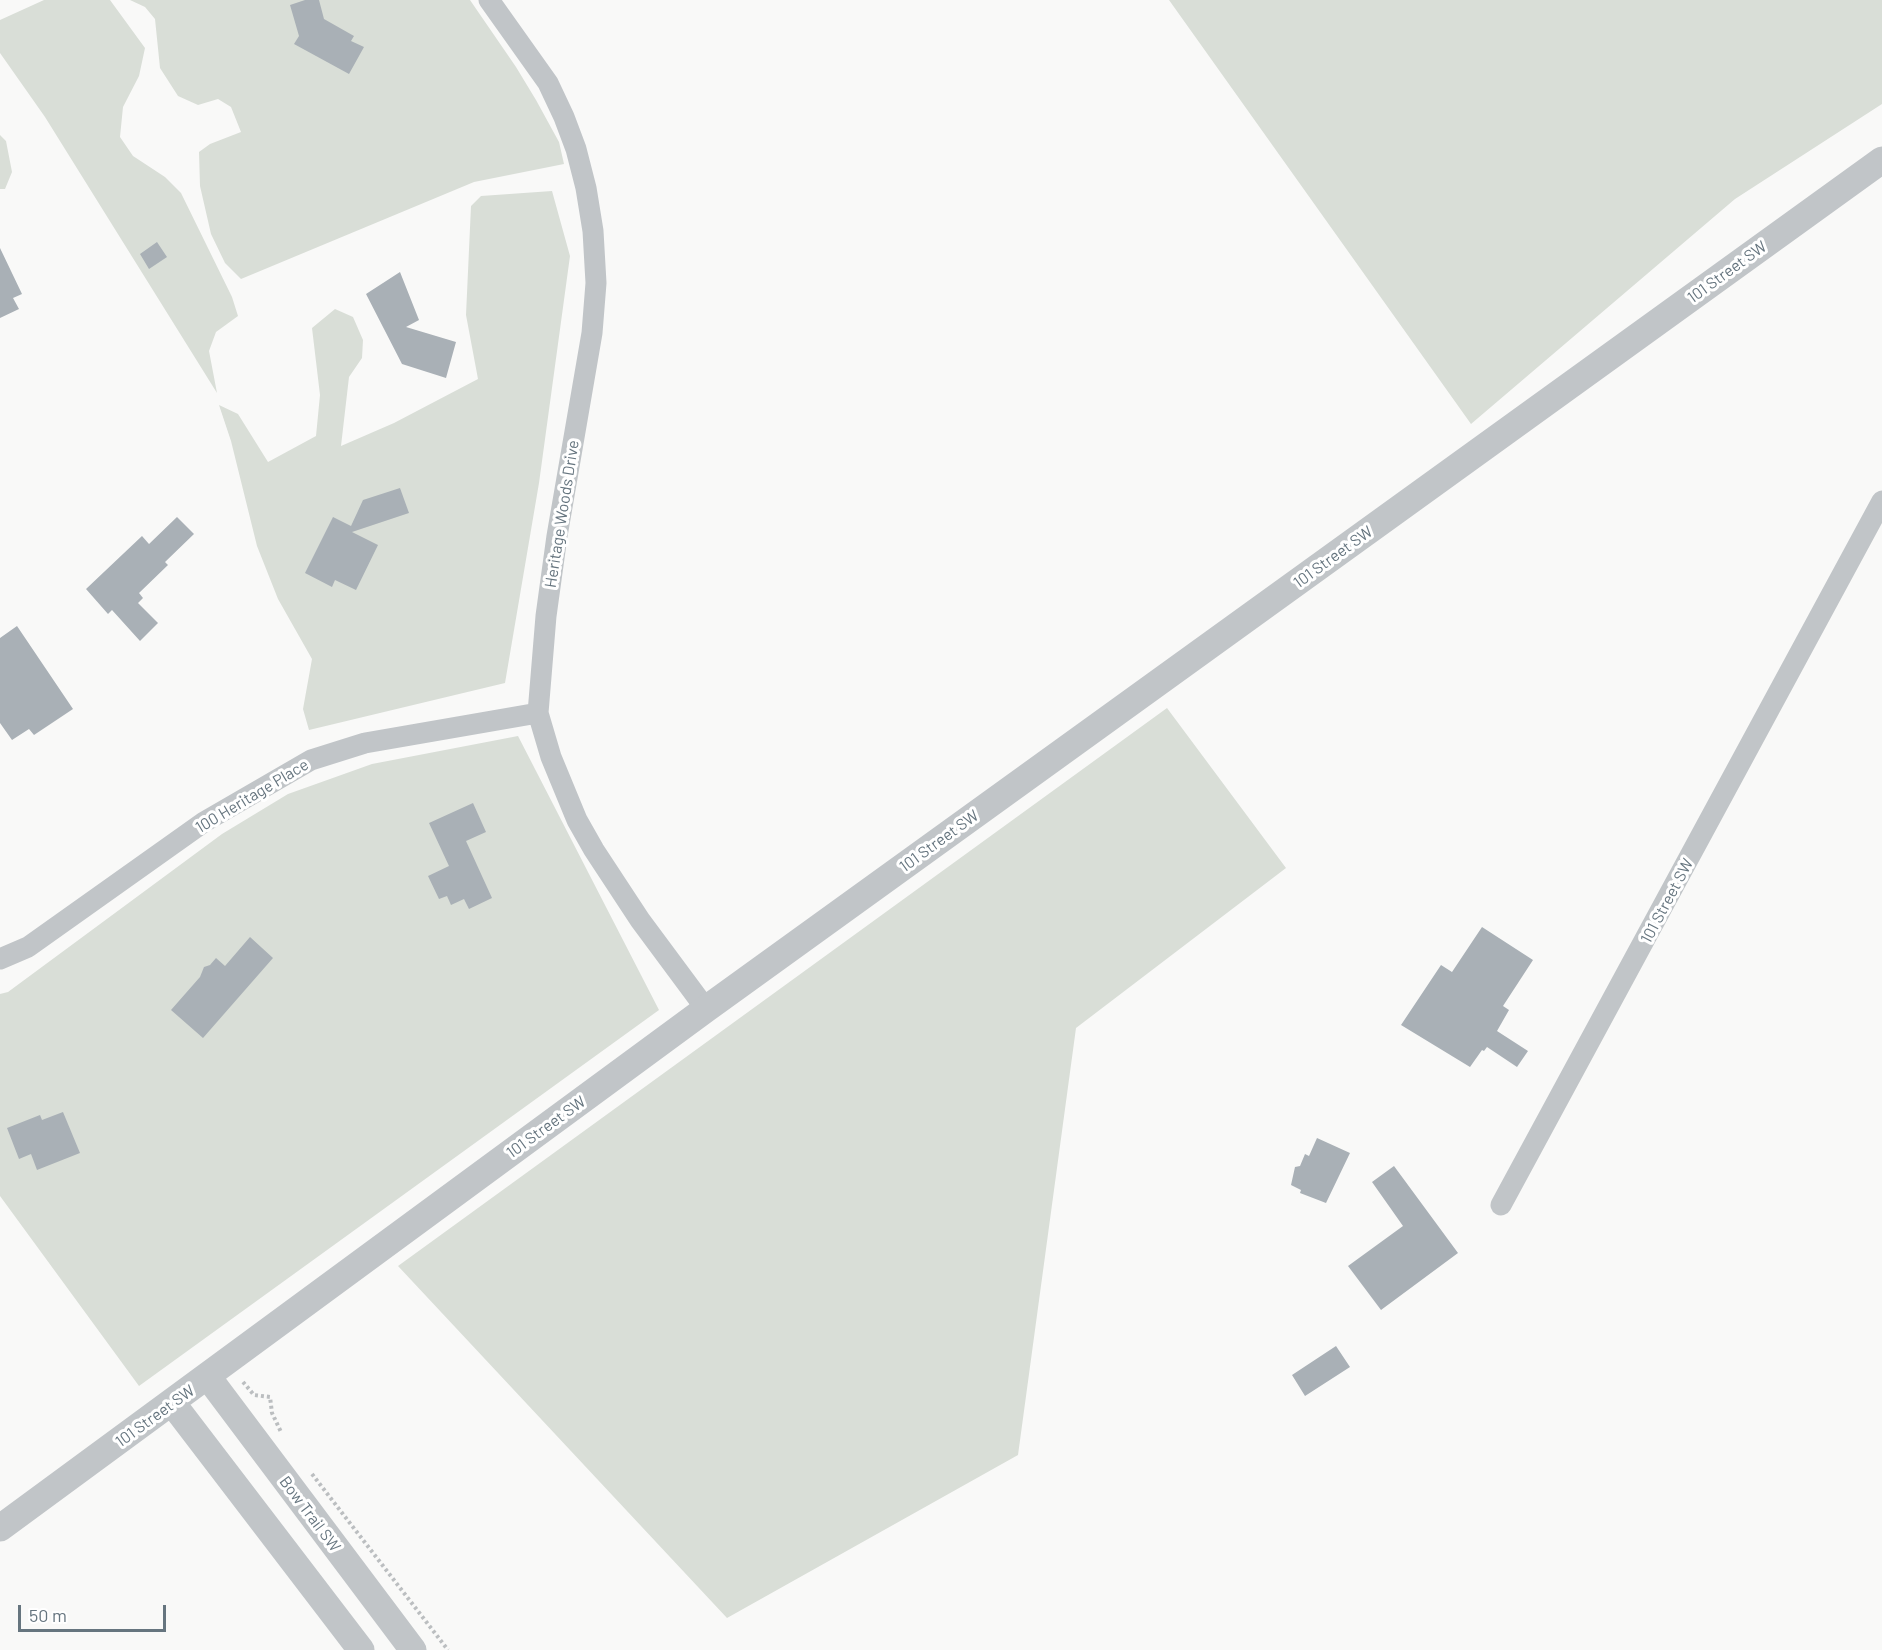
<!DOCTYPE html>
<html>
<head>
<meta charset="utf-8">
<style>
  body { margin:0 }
  #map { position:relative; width:1882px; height:1650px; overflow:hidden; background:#f9f9f8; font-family:Barlow,sans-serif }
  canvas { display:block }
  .scale { position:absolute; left:18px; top:1605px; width:148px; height:27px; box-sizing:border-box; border:3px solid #66757f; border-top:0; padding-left:8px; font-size:18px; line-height:21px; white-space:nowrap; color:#66757f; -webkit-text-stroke:4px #fff; paint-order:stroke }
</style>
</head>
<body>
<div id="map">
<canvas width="1882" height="1650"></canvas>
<div class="scale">50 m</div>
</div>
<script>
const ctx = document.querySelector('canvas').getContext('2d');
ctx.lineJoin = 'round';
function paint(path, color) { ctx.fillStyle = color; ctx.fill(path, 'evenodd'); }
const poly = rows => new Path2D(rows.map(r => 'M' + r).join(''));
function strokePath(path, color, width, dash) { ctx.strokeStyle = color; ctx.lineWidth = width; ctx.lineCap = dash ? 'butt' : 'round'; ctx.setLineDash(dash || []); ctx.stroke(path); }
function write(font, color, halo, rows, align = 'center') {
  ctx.font = font + ' Barlow,sans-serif'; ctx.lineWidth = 6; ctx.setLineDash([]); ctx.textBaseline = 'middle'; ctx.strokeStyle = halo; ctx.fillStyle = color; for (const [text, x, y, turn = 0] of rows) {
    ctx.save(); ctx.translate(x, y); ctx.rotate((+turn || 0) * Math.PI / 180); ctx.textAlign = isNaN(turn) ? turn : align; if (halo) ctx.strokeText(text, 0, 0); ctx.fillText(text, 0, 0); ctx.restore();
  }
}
paint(poly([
  [44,0,110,0,145,48,139,76,123,107,120,137,133,156,165,177,181,193,232,297,238,316,216,332,209,351,217,393,45,117,0,53,0,20],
  [130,0,470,0,516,67,536,100,559,142,564,164,474,182,241,279,225,263,211,234,200,186,199,152,210,144,241,132,231,107,218,99,198,105,178,96,160,68,155,19,145,7],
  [1169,0,1882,0,1882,104,1735,199,1471,424],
  [0,135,6,141,12,172,5,189,0,189],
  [552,191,570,256,539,483,505,683,309,730,303,709,312,659,278,599,257,546,231,441,219,405,238,414,268,462,316,436,320,395,312,328,335,309,353,317,363,340,362,358,349,377,341,446,394,423,478,379,466,315,471,206,481,196],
  [1167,708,1286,868,1076,1028,1018,1455,727,1618,398,1266],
  [518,736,659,1010,139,1386,0,1196,0,994,8,992,222,834,288,794,372,764]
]), '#d9ded7');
paint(poly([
  [305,0,319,0,324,19,354,36,351,41,364,47,349,74,294,44,299,36,290,5],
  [157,242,167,257,149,269,140,254],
  [0,248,22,294,13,298,19,309,0,318],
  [400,272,419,320,406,327,456,342,446,378,402,364,366,294],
  [400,488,409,513,352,532,378,545,356,590,335,580,332,587,305,573,333,517,351,526,363,500],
  [177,517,194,534,165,562,168,565,139,593,143,598,138,603,158,623,140,641,112,610,108,614,86,589,142,536,149,544],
  [17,626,73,709,34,735,29,729,12,740,0,723,0,638],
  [473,803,486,832,466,841,492,898,469,909,464,899,451,905,447,896,439,899,428,876,449,866,429,823],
  [1482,927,1533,960,1503,1006,1509,1010,1497,1031,1528,1051,1517,1067,1487,1047,1484,1051,1482,1050,1470,1067,1401,1025,1441,965,1452,972],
  [250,937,273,958,203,1038,171,1010,200,977,204,967,210,965,216,958,225,966],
  [63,1112,80,1153,37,1170,31,1154,19,1159,7,1128,40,1115,42,1120],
  [1317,1138,1350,1153,1326,1203,1300,1193,1301,1190,1291,1185,1295,1167,1300,1166,1305,1154,1309,1156],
  [1394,1166,1458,1253,1381,1310,1348,1266,1403,1226,1372,1182],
  [1336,1346,1350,1367,1305,1396,1292,1375]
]), '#a9b0b6');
strokePath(poly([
  [243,1382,254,1395,270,1397,272,1413,281,1432],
  [312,1474,448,1650]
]), '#bbbec0', 4, [3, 3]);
strokePath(poly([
  [489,0,548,83,564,117,576,149,586,188,593,231,596,283,592,333,557,536,546,616,538,713,551,757,577,820,594,850,640,920,706,1009],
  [0,959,28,947,204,822,311,760,365,743,538,713],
  [1501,1205,1882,501]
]), '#c1c5c8', 21);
strokePath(poly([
  [208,1377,413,1650],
  [173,1404,361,1650],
  [0,1528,706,1009,1882,160]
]), '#c1c5c8', 27);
write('16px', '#66757f', '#fff', [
  ["101 Street SW",1727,272,-36],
  ["Heritage Woods Drive",562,514,-81],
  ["101 Street SW",1333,557,-36],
  ["100 Heritage Place",252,796,-31],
  ["101 Street SW",939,841,-36],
  ["101 Street SW",1667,901,-62],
  ["101 Street SW",546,1127,-36],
  ["101 Street SW",155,1416,-36],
  ["Bow Trail SW",310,1514,53]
]);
</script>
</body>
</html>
